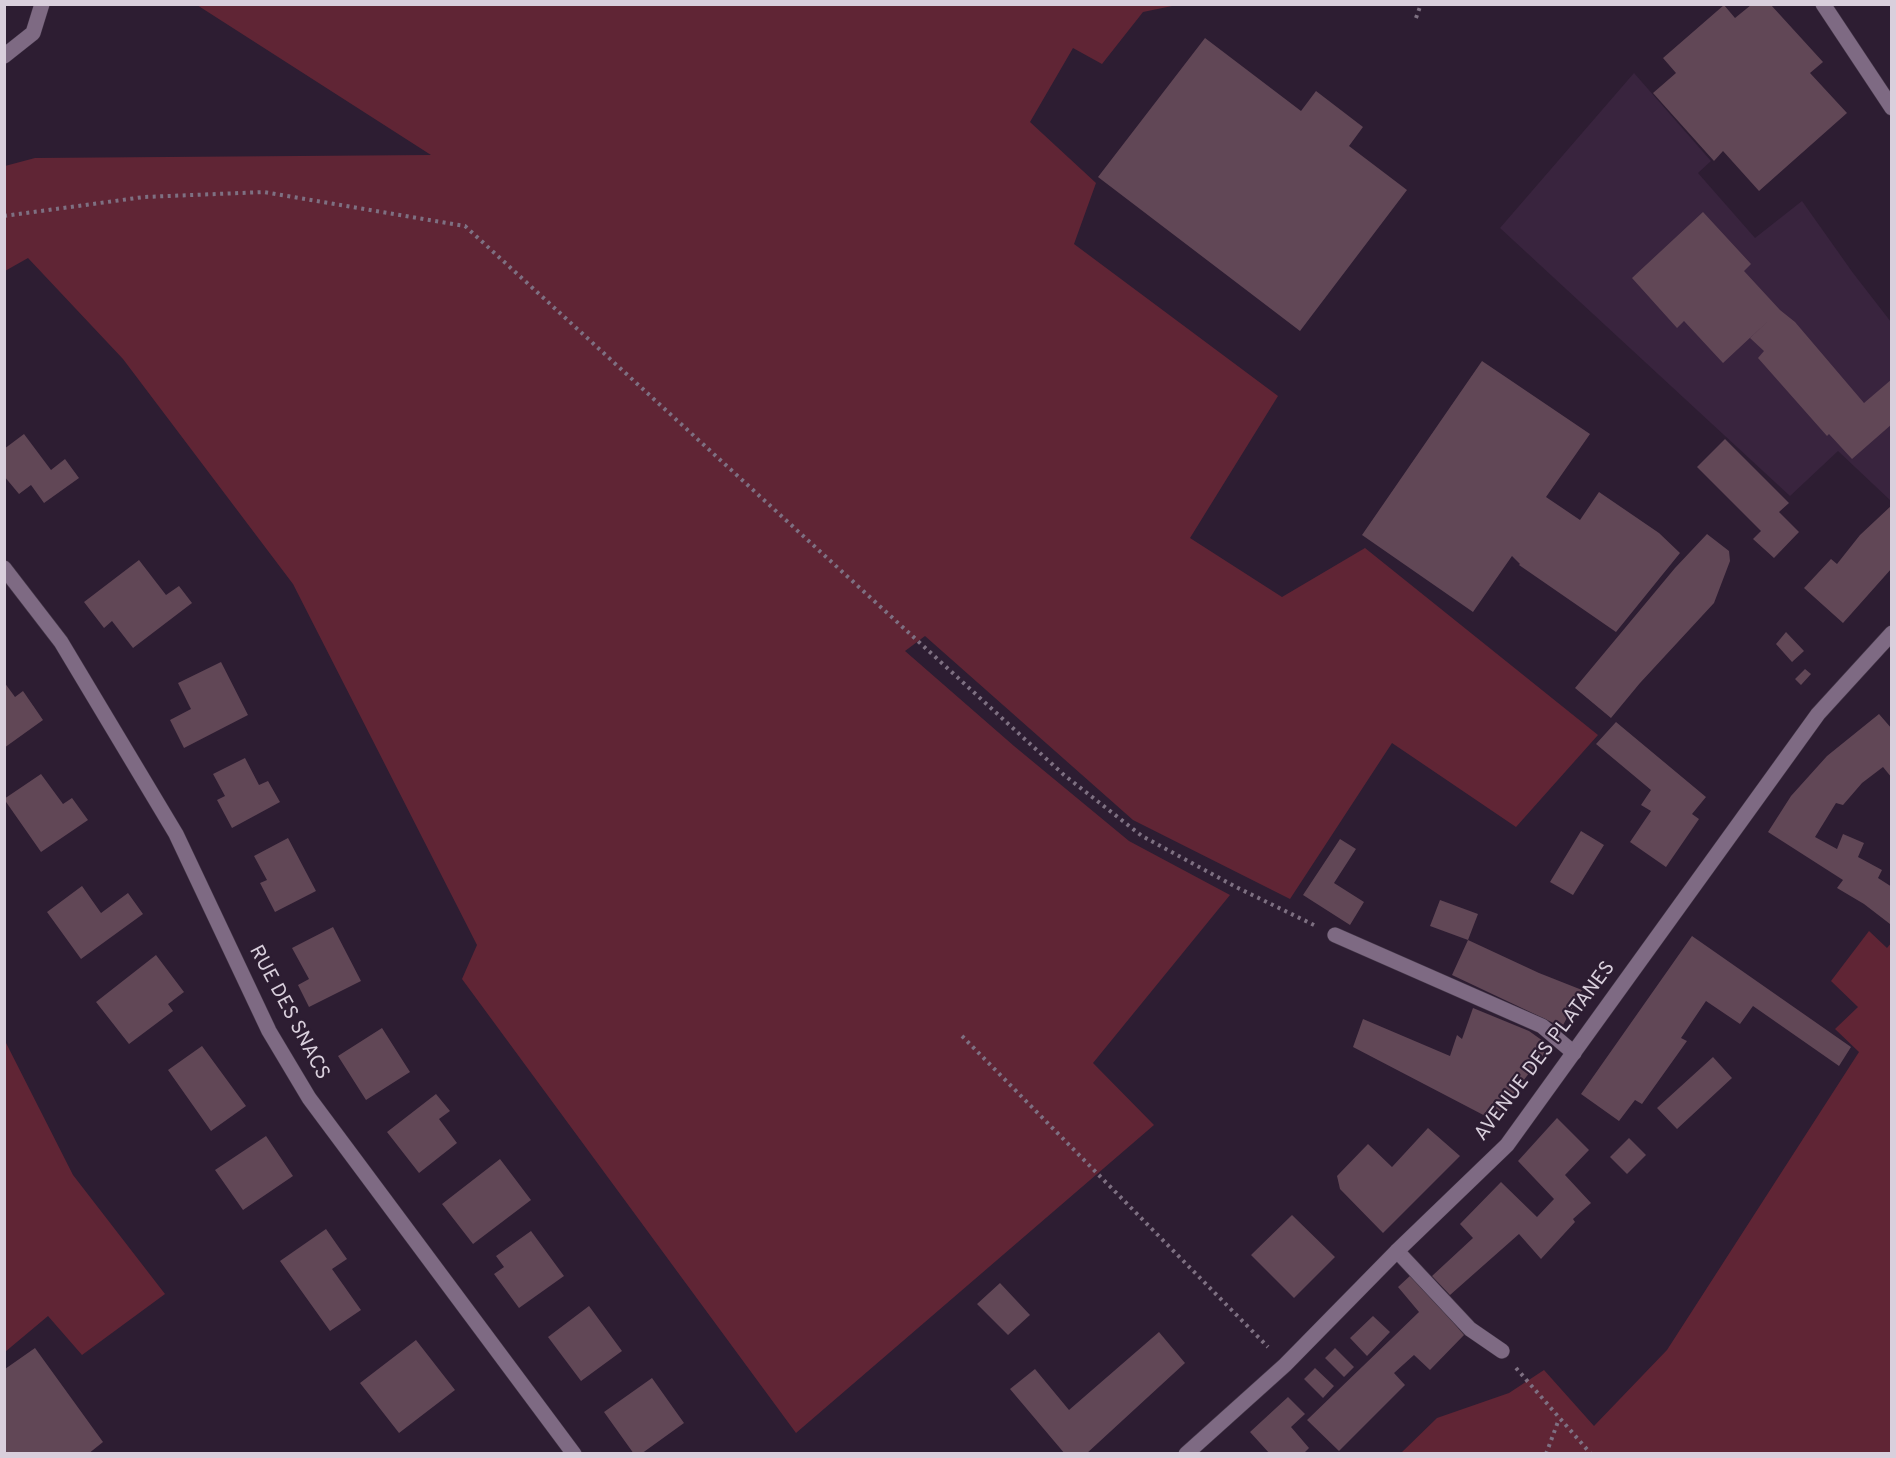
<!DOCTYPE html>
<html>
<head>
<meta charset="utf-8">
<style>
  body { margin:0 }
  #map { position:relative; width:1896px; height:1458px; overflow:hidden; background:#2d1d32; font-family:Overpass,sans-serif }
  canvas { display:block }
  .frame { position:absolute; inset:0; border:6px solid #d9cfdc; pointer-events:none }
</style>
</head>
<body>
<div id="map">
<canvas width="1896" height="1458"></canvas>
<div class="frame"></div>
</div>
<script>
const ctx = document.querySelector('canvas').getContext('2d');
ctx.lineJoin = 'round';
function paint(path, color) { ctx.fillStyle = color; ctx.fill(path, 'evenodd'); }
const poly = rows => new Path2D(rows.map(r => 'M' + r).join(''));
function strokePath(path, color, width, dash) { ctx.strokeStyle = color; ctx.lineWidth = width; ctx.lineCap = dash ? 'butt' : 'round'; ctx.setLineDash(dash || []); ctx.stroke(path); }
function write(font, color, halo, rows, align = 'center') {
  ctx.font = font + ' Overpass,sans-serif'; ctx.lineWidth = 4.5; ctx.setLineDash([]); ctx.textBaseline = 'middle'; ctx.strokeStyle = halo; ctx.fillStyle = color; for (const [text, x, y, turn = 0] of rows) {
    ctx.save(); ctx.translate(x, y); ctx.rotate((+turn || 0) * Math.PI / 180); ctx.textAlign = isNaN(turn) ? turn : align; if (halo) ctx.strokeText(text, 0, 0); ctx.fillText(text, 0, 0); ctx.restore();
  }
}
paint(poly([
  [1634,73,1711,161,1698,173,1755,238,1802,201,1853,273,1891,322,1891,501,1838,451,1790,496,1500,228]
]), '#39243e');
paint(poly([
  [197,5,1177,5,1143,12,1102,64,1073,48,1030,122,1096,183,1074,244,1278,396,1190,538,1282,597,1365,548,1598,735,1516,827,1392,743,1290,899,1133,820,925,636,905,651,1014,746,1129,841,1230,895,1093,1063,1154,1125,796,1433,462,979,477,945,293,584,123,359,28,258,5,271,5,166,35,158,431,155],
  [1869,931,1887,948,1892,942,1891,1453,1401,1453,1437,1418,1509,1393,1544,1370,1594,1426,1667,1350,1859,1052,1835,1029,1858,1007,1831,981],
  [4,1039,73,1175,165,1294,82,1355,48,1316,5,1352]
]), '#602535');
paint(poly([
  [1724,5,1735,18,1751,5,1771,5,1823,62,1810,73,1847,113,1759,191,1723,151,1714,161,1653,93,1676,73,1663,58],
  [1205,38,1301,111,1316,91,1363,127,1349,146,1407,190,1300,331,1098,177],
  [1703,212,1751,264,1744,271,1780,310,1795,322,1864,403,1892,379,1892,424,1852,459,1829,434,1827,436,1758,358,1764,351,1750,338,1768,321,1723,363,1684,321,1677,328,1632,278],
  [1482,361,1590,434,1546,497,1580,520,1599,492,1659,533,1680,553,1616,632,1519,565,1520,564,1512,556,1473,612,1362,535],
  [24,434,51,470,65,459,79,478,44,503,31,485,19,494,4,476,4,449],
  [1725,439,1789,503,1779,512,1799,532,1774,558,1753,539,1761,531,1697,467],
  [1892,505,1892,568,1843,623,1804,588,1831,559,1837,564,1860,535],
  [1707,534,1729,551,1730,561,1714,603,1640,683,1611,718,1575,688,1675,568],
  [139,560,166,595,179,586,192,603,133,648,112,621,104,628,84,602],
  [1786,632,1804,651,1792,662,1776,644],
  [221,662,248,715,184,748,170,720,191,709,178,683],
  [1805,669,1811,674,1801,685,1795,679],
  [4,682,15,697,23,691,43,720,4,748],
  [1879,714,1892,729,1892,778,1883,767,1862,783,1843,805,1836,803,1815,837,1837,849,1843,834,1864,843,1858,857,1882,870,1878,878,1892,887,1890,924,1864,904,1837,888,1843,880,1768,832,1791,796,1827,756],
  [1616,722,1706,797,1692,814,1699,819,1666,867,1630,842,1651,811,1641,805,1651,790,1596,744],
  [245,758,259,785,268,781,280,802,232,828,217,800,225,796,213,774],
  [41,774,63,804,72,798,88,820,41,852,4,799],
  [1581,831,1604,845,1573,895,1550,882],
  [288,838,316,891,275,912,260,883,267,880,254,856],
  [1340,839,1356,849,1334,883,1364,902,1350,925,1303,895],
  [82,886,101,913,128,893,143,914,81,959,47,912],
  [1440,900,1478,914,1468,940,1430,926],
  [333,927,361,981,309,1007,298,985,309,979,292,948],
  [1692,936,1851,1047,1839,1066,1753,1006,1740,1024,1706,1001,1681,1038,1687,1041,1642,1104,1635,1100,1619,1121,1581,1094],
  [1468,940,1539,973,1582,990,1562,1027,1452,975],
  [156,955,184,992,168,1004,173,1011,129,1044,96,1002],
  [1473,1008,1529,1031,1550,1046,1493,1120,1353,1047,1363,1019,1450,1056,1457,1035,1462,1039],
  [382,1028,410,1072,366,1100,338,1056],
  [202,1046,246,1106,211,1131,168,1070],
  [1713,1057,1732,1078,1677,1129,1657,1108],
  [436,1094,450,1111,439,1119,457,1143,419,1173,387,1132],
  [1557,1118,1589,1150,1565,1175,1591,1203,1573,1219,1575,1222,1541,1259,1519,1234,1450,1295,1432,1276,1473,1238,1460,1224,1501,1182,1537,1217,1554,1199,1518,1161],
  [1428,1128,1460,1156,1383,1233,1340,1189,1337,1176,1368,1144,1392,1167],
  [266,1136,293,1176,243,1210,215,1170],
  [1629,1138,1646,1155,1627,1174,1610,1157],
  [500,1159,531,1200,473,1244,442,1204],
  [1292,1215,1335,1257,1294,1298,1251,1255],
  [326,1229,347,1259,332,1269,361,1310,330,1331,280,1261],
  [531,1231,564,1276,519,1308,494,1274,504,1267,496,1256],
  [1412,1274,1464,1335,1430,1370,1414,1355,1394,1373,1405,1385,1339,1451,1307,1420,1419,1312,1398,1287],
  [1000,1283,1030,1315,1008,1335,977,1304],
  [589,1306,622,1351,581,1381,548,1337],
  [1373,1316,1390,1332,1367,1356,1350,1338],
  [1159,1332,1185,1363,1086,1454,1065,1454,1010,1389,1035,1369,1069,1410],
  [416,1340,455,1390,399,1433,360,1383],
  [35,1348,103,1442,88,1454,5,1454,5,1369],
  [1335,1348,1354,1367,1344,1377,1325,1358],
  [1315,1368,1334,1386,1323,1398,1304,1379],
  [652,1378,684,1423,641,1454,634,1454,604,1412],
  [1288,1397,1305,1414,1291,1427,1309,1448,1303,1454,1270,1454,1250,1432]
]), '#614756');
const service = poly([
  [1823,4,1892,108],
  [4,56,33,33,42,4],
  [1335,935,1542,1026,1574,1053],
  [1397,1251,1470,1329,1502,1351]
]);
const minor = poly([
  [4,568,61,642,176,834,269,1031,309,1098,574,1454]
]);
const tertiary = poly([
  [1186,1454,1285,1365,1397,1251,1507,1145,1818,714,1892,633]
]);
strokePath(service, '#443748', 16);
strokePath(minor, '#443748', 16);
strokePath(tertiary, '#443748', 16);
strokePath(poly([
  [1416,18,1421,4],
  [4,216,144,197,264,192,465,226,1064,775,1142,836,1236,887,1316,926],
  [962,1036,1268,1347],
  [1516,1368,1591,1454],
  [1546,1454,1559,1419]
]), '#7e7082', 4, [3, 4.5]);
strokePath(service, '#7e6a83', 15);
strokePath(minor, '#7e6a83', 15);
strokePath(tertiary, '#7e6a83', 15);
write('20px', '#d9cfdc', '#2d1d32', [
  ["RUE DES SNACS",288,1013,62],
  ["AVENUE DES PLATANES",1546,1052,-53]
]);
</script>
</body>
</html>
